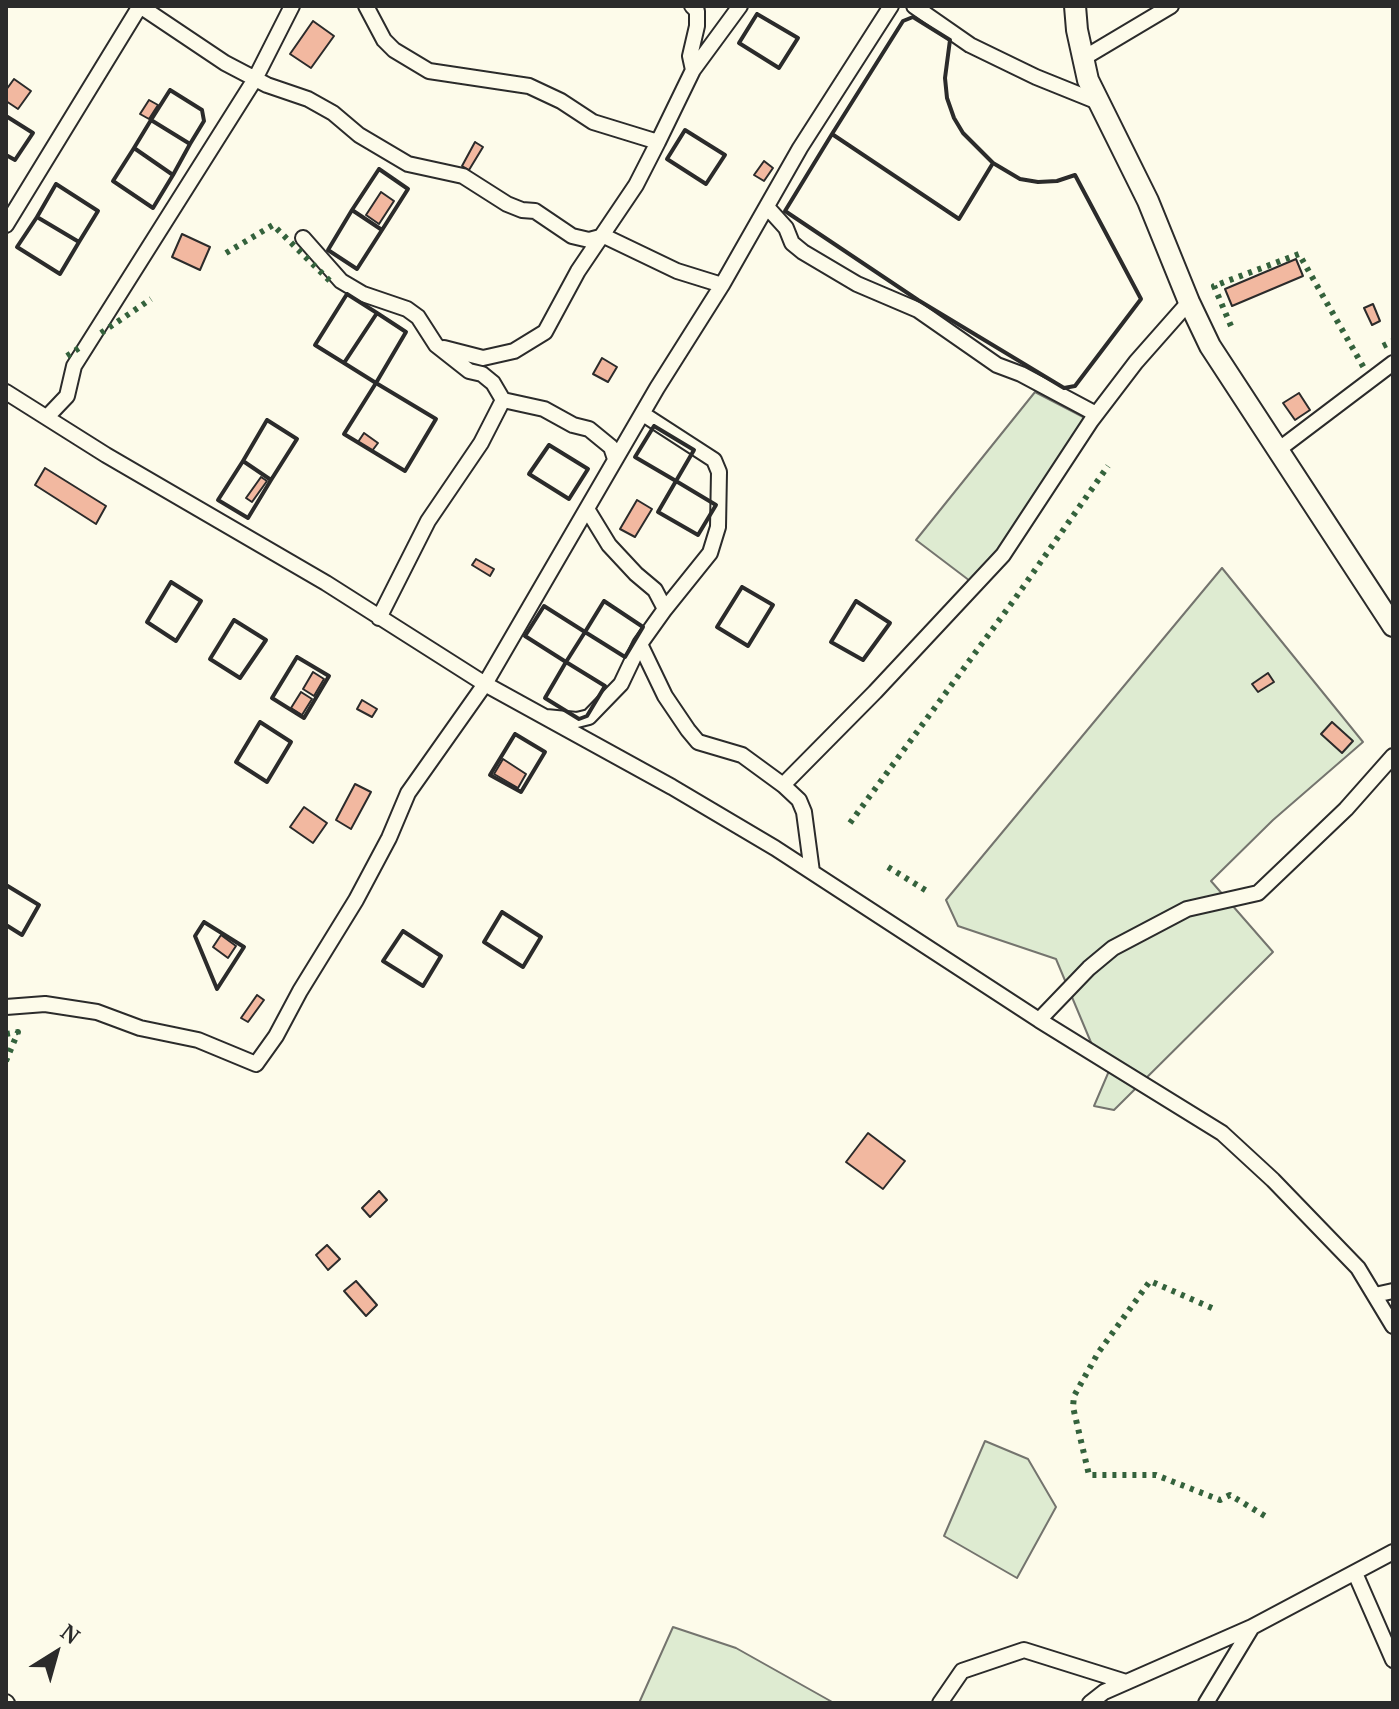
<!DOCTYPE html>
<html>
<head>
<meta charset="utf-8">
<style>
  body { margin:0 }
  #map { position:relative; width:1399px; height:1709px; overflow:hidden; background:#fdfbea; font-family:"PT Serif",serif }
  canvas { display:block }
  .frame { position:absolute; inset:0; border:8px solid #2b2b2b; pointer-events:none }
  .north { position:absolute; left:16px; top:1613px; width:80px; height:80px; -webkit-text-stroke:6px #fdfbea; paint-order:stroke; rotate:37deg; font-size:22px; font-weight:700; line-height:32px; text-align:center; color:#2b2b2b }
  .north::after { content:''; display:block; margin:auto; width:28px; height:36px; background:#2b2b2b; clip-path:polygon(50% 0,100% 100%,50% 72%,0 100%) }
</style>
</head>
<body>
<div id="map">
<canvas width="1399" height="1709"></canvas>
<div class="frame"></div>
<div class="north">N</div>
</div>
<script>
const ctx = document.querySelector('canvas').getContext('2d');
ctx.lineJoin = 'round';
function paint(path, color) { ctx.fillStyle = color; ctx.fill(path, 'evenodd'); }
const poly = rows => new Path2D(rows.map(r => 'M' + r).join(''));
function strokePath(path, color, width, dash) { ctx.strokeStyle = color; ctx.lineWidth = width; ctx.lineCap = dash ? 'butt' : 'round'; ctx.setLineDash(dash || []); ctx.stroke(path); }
const green = poly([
  [1035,392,1089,420,1026,518,974,584,916,540,1035,392],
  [1222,568,1363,742,1273,820,1211,881,1273,952,1114,1110,1094,1106,1112,1064,1095,1052,1056,959,958,926,946,900,1222,568],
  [985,1441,1028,1459,1056,1507,1017,1578,944,1536,985,1441],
  [673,1627,736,1648,834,1703,639,1703,673,1627]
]);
paint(green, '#deebd1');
strokePath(green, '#74746e', 2);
const building = poly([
  [313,21,334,36,311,68,290,54,313,21],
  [14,79,31,91,18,109,6,101,6,90,14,79],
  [149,100,158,105,149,119,140,114,149,100],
  [475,142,483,147,469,170,462,166,475,142],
  [764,161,773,168,764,181,754,175,764,161],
  [381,192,394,201,379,224,366,215,381,192],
  [182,234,210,247,200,270,172,257,182,234],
  [1296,259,1303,276,1232,306,1225,289,1296,259],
  [1373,304,1380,321,1372,325,1364,308,1373,304],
  [602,358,617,367,608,382,593,374,602,358],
  [1299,393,1310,410,1295,420,1283,403,1299,393],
  [364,433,378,443,372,451,358,442,364,433],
  [45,468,106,506,96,524,35,485,45,468],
  [261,477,267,481,252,502,246,498,261,477],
  [637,500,652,509,635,537,620,529,637,500],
  [476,559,494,569,490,576,472,565,476,559],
  [313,672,324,679,314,696,303,689,313,672],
  [1268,673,1274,682,1258,692,1252,684,1268,673],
  [301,692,312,699,302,715,291,708,301,692],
  [362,700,377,709,372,717,357,709,362,700],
  [1332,722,1353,741,1342,753,1321,734,1332,722],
  [503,759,526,774,518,788,494,774,503,759],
  [355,784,371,792,351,829,336,820,355,784],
  [304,807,327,823,313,843,290,827,304,807],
  [221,935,236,946,228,958,213,947,221,935],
  [257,995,264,1000,248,1022,241,1018,257,995],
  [868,1133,905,1161,883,1189,846,1162,868,1133],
  [379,1191,387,1200,370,1217,362,1208,379,1191],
  [327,1245,340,1259,328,1270,316,1255,327,1245],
  [356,1281,377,1305,366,1316,344,1291,356,1281]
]);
paint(building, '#f2b8a0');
strokePath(building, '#2b2b2b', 2);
const street = poly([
  [140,6,225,63,267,85,308,99,333,113,359,135,408,164,463,176,507,204,522,210,535,211,572,236,589,240,604,236,677,271,722,285],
  [366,6,384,40,394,50,429,71,529,86,561,101,593,122,658,142,693,70,740,6],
  [692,6,697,11,697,26,690,56,693,70],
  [914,6,970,45,1036,77,1098,102],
  [1082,59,1171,6],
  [767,207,786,228,792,243,803,252,857,284,918,310,997,365,1021,374,1096,414],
  [6,225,140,6],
  [303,238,341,281,363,294,407,309,418,317,436,345,469,371,482,374,493,383,503,400,544,409,573,425,589,429,611,447,615,459],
  [444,348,483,358,514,351,545,332,578,271,636,185,658,142],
  [6,392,106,455,326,583,485,684,672,787,775,848,1039,1020,1222,1133,1273,1180,1358,1268,1393,1326],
  [643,414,714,460,719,472,718,527,710,553,665,609],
  [47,417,67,396,74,366,255,79,292,6],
  [1278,450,1393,363],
  [587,509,609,545,636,574,655,590,665,609,640,644,665,696,688,730,698,742,742,755,783,785,875,692,1003,555,1091,421,1136,362,1189,302],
  [379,618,428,521,481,443,503,400],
  [546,717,577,720,589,717,621,684,640,644],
  [783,785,799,800,804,812,812,872],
  [6,1007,45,1004,97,1012,140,1028,198,1040,256,1064,276,1036,300,991,356,900,389,838,408,793,485,684,657,388,722,285,800,148,891,6],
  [1039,1020,1089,968,1113,948,1187,909,1258,893,1346,809,1393,756],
  [1375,1295,1393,1291],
  [1355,1573,1393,1660],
  [6,1702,7,1703],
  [940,1703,962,1671,1024,1650,1126,1682],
  [1090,1703,1104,1692,1252,1627],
  [1206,1703,1252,1627,1393,1552]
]);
const secondary = poly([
  [1075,6,1077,30,1088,80,1148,201,1189,302,1210,346,1393,626]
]);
strokePath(street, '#2b2b2b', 18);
strokePath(secondary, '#2b2b2b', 24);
strokePath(street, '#fdfbea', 14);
strokePath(secondary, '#fdfbea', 20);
strokePath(poly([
  [226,253,273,225,333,284],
  [1231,326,1214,286,1299,254,1364,368],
  [101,333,151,299],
  [1383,346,1393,341],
  [67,356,82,346],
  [850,823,1014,600,1108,466],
  [888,867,930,893],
  [6,1034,18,1032,6,1061],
  [1212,1308,1150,1281,1098,1353,1074,1396,1073,1407,1089,1475,1156,1475,1220,1500,1230,1495,1265,1516]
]), '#34623c', 6, [4, 6]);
strokePath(poly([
  [757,14,798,38,779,68,739,43,757,14],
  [170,90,202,110,204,121,190,144,151,120,170,90],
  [6,116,33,133,15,160,6,155],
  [151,120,190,144,173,175,134,148,151,120],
  [685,130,725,155,706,184,667,159,685,130],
  [832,134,959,219,993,163,1020,179,1038,182,1057,181,1075,175,1141,299,1075,386,1064,388,918,300,785,211,832,134],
  [832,134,903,21,913,17,950,40,945,78,947,98,954,118,963,133,993,163],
  [134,148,173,175,153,208,113,181,134,148],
  [379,169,408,189,382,230,352,210,379,169],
  [56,184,98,211,79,242,37,217,56,184],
  [352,210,382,230,357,269,328,250,352,210],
  [37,217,79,242,60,274,17,247,37,217],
  [347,294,377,313,344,363,315,345,347,294],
  [377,313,406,332,376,383,344,363,377,313],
  [376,383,436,419,405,471,344,434,376,383],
  [267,420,297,439,271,480,243,461,267,420],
  [654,426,694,450,676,481,635,457,654,426],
  [549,445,588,469,569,499,529,474,549,445],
  [243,461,271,480,248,518,218,500,243,461],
  [676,481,716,505,698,535,658,512,676,481],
  [171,582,201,601,176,641,147,622,171,582],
  [742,587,773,605,748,646,717,627,742,587],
  [604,601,643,627,625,657,585,632,604,601],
  [856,601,890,623,863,660,831,642,856,601],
  [544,606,585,632,566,662,525,636,544,606],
  [234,620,266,640,240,678,210,659,234,620],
  [297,657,329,676,304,718,272,698,297,657],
  [566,662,605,686,587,716,579,719,545,698,566,662],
  [260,722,291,742,267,782,236,762,260,722],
  [515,734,545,752,521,792,490,775,515,734],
  [6,885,39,905,22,935,6,925],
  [502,912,541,937,523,967,484,942,502,912],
  [204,922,244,947,217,989,195,936,204,922],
  [403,931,441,956,423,986,383,961,403,931]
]), '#2b2b2b', 4);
</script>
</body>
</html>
